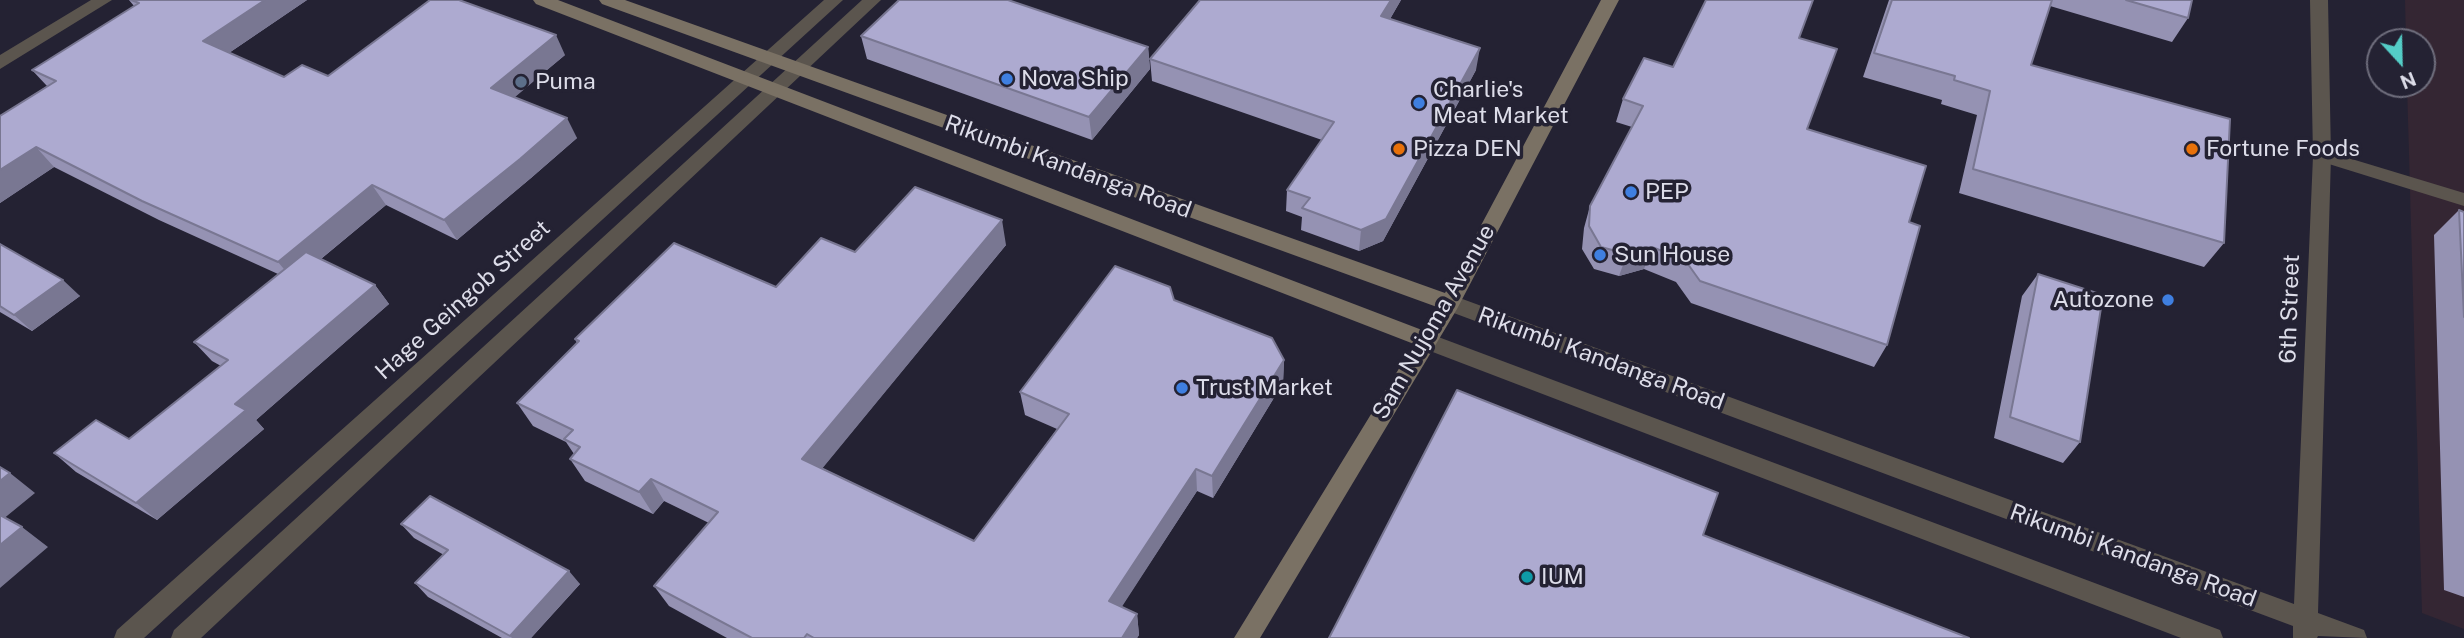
<!DOCTYPE html>
<html>
<head>
<meta charset="utf-8">
<style>
  body { margin:0 }
  #map { position:relative; width:2464px; height:638px; overflow:hidden; background:#242233; font-family:"Public Sans",sans-serif }
  canvas { display:block }
  .north { position:absolute; left:2366px; top:28px; width:70px; height:70px; box-sizing:border-box; background:#242233; border:2px solid #6e6d7c; border-radius:50%; rotate:158deg; font-size:19px; font-weight:700; line-height:28px; text-align:center; color:#dddde9 }
  .north::after { content:''; display:block; margin:auto; width:24px; height:32px; background:#54cdc7; clip-path:polygon(50% 0,100% 100%,50% 72%,0 100%) }
</style>
</head>
<body>
<div id="map">
<canvas width="2464" height="638"></canvas>
<div class="north">N</div>
</div>
<script>
const ctx = document.querySelector('canvas').getContext('2d');
ctx.lineJoin = 'round';
function paint(path, color) { ctx.fillStyle = color; ctx.fill(path, 'evenodd'); }
const poly = rows => new Path2D(rows.map(r => 'M' + r).join(''));
function strokePath(path, color, width, dash) { ctx.strokeStyle = color; ctx.lineWidth = width; ctx.lineCap = dash ? 'butt' : 'round'; ctx.setLineDash(dash || []); ctx.stroke(path); }
function write(font, color, halo, rows, align = 'center') {
  ctx.font = font + ' "Public Sans",sans-serif'; ctx.lineWidth = 7; ctx.setLineDash([]); ctx.textBaseline = 'middle'; ctx.strokeStyle = halo; ctx.fillStyle = color; for (const [text, x, y, turn = 0] of rows) {
    ctx.save(); ctx.translate(x, y); ctx.rotate((+turn || 0) * Math.PI / 180); ctx.textAlign = isNaN(turn) ? turn : align; if (halo) ctx.strokeText(text, 0, 0); ctx.fillText(text, 0, 0); ctx.restore();
  }
}
paint(poly([
  [2405,0,2464,0,2464,629,2422,613,2407,84,2422,84,2422,42,2406,42]
]), '#342633');
paint(poly([
  [2322,150,2464,193,2464,206,2316,160,2313,156,2322,150]
]), '#5b554e');
paint(poly([
  [91,0,112,0,0,69,0,55,91,0],
  [824,0,843,0,144,638,114,638,117,630,824,0],
  [862,0,881,0,201,638,171,638,174,630,862,0],
  [2310,0,2328,0,2331,156,2318,613,2364,630,2367,638,2318,636,2317,638,2293,638,2293,626,1443,309,1440,303,1443,297,1450,295,1457,297,2294,604,2313,156,2310,0],
  [1425,332,2220,630,2223,638,2181,638,1417,346,1414,340,1417,334,1425,332]
]), '#5b554e');
paint(poly([
  [533,0,558,0,1422,330,1437,307,602,4,599,0,625,0,1445,293,1601,0,1619,0,1457,309,1260,638,1234,638,1414,344,536,4,533,0]
]), '#7a7164');
paint(poly([
  [129,0,307,0,229,53,284,77,328,76,565,55,514,97,577,138,531,178,457,240,386,205,321,259,375,285,389,304,256,420,264,429,157,520,76,472,54,453,129,439,221,366,212,361,194,342,278,274,159,220,54,167,0,203,0,116,47,86,32,70,134,6],
  [1401,0,1390,19,1476,70,1383,241,1359,251,1301,230,1302,217,1286,211,1287,190,1322,140,1152,81,1150,59],
  [1889,0,2192,0,2188,18,2172,42,2050,6,2031,65,2224,243,2204,267,1959,193,1977,115,1941,104,1942,100,1863,77],
  [861,36,1148,47,1150,69,1092,140,867,59],
  [1799,38,1807,129,1909,222,1887,345,1874,367,1691,303,1676,282,1644,269,1619,276,1594,269,1582,249,1584,228,1590,206,1632,127,1616,122,1623,99,1673,67],
  [2459,210,2464,212,2464,597,2444,590,2434,235],
  [0,244,80,296,32,331,0,312],
  [1006,245,822,468,974,541,1057,429,1025,415,1020,392,1174,300,1284,360,1283,383,1213,498,1197,491,1121,607,1137,614,1139,635,1137,638,727,638,669,606,654,586,709,523,664,501,653,514,585,481,570,459,574,454,566,442,533,426,517,403,577,343,575,339,776,287,855,252],
  [2038,274,2080,442,2063,463,1994,438,2022,296],
  [401,524,580,584,531,638,502,638,428,597,415,583,444,555,414,538]
]), '#9592b3');
paint(poly([
  [265,0,307,0,217,61,203,41],
  [1391,0,1401,0,1379,38,1381,16],
  [556,35,565,55,502,108,491,88],
  [1148,47,1150,69,1092,140,1089,117],
  [1480,48,1476,70,1383,241,1359,251,1361,230],
  [567,118,577,138,531,178,457,240,444,220],
  [36,147,54,167,0,203,0,170],
  [372,185,386,205,294,281,278,262],
  [1002,220,1006,245,812,481,802,459],
  [1652,247,1644,269,1619,276,1627,254],
  [63,280,80,296,32,331,14,315],
  [375,285,389,304,256,420,264,429,157,520,136,503,235,404],
  [1284,360,1283,383,1213,498,1212,476],
  [1196,469,1197,491,1112,622,1109,601],
  [10,473,35,493,2,520,0,519,0,481],
  [651,479,664,501,653,514,639,492],
  [22,527,48,547,0,588,0,545],
  [569,571,580,584,531,638,512,638,510,636],
  [1137,614,1139,635,1137,638,1122,638]
]), '#797792');
const building = poly([
  [131,0,265,0,203,41,284,77,302,65,328,76,430,0,459,0,556,35,491,88,567,118,520,159,444,220,372,185,278,262,142,201,36,147,0,170,0,116,56,81,32,70,139,3,131,0],
  [899,0,1008,0,1148,47,1089,117,861,36,899,0],
  [1200,0,1391,0,1381,16,1480,48,1386,219,1361,230,1302,208,1310,198,1287,190,1334,122,1150,59,1200,0],
  [1706,0,1813,0,1799,38,1837,49,1807,129,1926,166,1909,222,1920,226,1887,345,1700,281,1685,260,1652,247,1627,254,1601,247,1589,226,1590,206,1643,106,1623,99,1644,58,1673,67,1706,0],
  [1892,0,2052,0,2031,65,2230,119,2224,243,1973,169,1990,91,1954,80,1955,76,1874,53,1892,0],
  [2126,0,2192,0,2188,18,2126,0],
  [915,187,1002,220,802,459,974,541,1069,414,1020,392,1115,266,1170,287,1174,300,1272,338,1284,360,1212,476,1196,469,1109,601,1137,614,1122,638,814,638,807,634,804,638,752,638,654,586,718,512,651,479,639,492,570,459,580,447,564,439,573,430,517,403,579,341,575,339,674,243,776,287,821,238,855,252,915,187],
  [2459,210,2464,212,2464,317,2459,210],
  [0,244,63,280,14,315,0,306,0,244],
  [306,252,375,285,235,404,246,410,136,503,54,453,96,420,129,439,228,360,194,342,306,252],
  [2038,274,2103,295,2080,442,2010,417,2038,274],
  [1457,390,1718,493,1703,535,1969,638,1329,638,1457,390],
  [0,467,10,473,0,481,0,467],
  [430,496,569,571,510,636,415,583,448,550,401,524,430,496],
  [0,515,22,527,0,545,0,515]
]);
paint(building, '#adaad0');
strokePath(building, '#797792', 2);
for (const [x, y, r, color] of [
  [1007,79,7,"#3f7fe0"],
  [521,82,7,"#5c6f8a"],
  [1419,103,7,"#3f7fe0"],
  [1399,149,7,"#e8710a"],
  [2192,149,7,"#e8710a"],
  [1631,192,7,"#3f7fe0"],
  [1600,255,7,"#3f7fe0"],
  [2168,300,7,"#3f7fe0"],
  [1182,388,7,"#3f7fe0"],
  [1527,577,7,"#0f9aa8"]
]) { const dot = new Path2D(); dot.arc(x, y, r, 0, 2 * Math.PI); ctx.fillStyle = color; ctx.fill(dot); strokePath(dot, '#242233', 2.5); }
write('23px', '#dddde9', '#242233', [
  ["Nova Ship",1021,79],
  ["Puma",535,82],
  ["Charlie's",1433,90],
  ["Meat Market",1433,116],
  ["Pizza DEN",1413,149],
  ["Fortune Foods",2206,149],
  ["PEP",1645,192],
  ["Sun House",1614,255],
  ["Autozone",2154,300,"right"],
  ["Trust Market",1196,388],
  ["IUM",1541,577]
], 'left');
write('23px', '#dddde9', '#242233', [
  ["Rikumbi Kandanga Road",1068,167,20],
  ["Hage Geingob Street",463,300,-42],
  ["6th Street",2290,309,-88],
  ["Sam Nujoma Avenue",1434,322,-60],
  ["Rikumbi Kandanga Road",1601,359,20],
  ["Rikumbi Kandanga Road",2133,556,20]
]);
</script>
</body>
</html>
